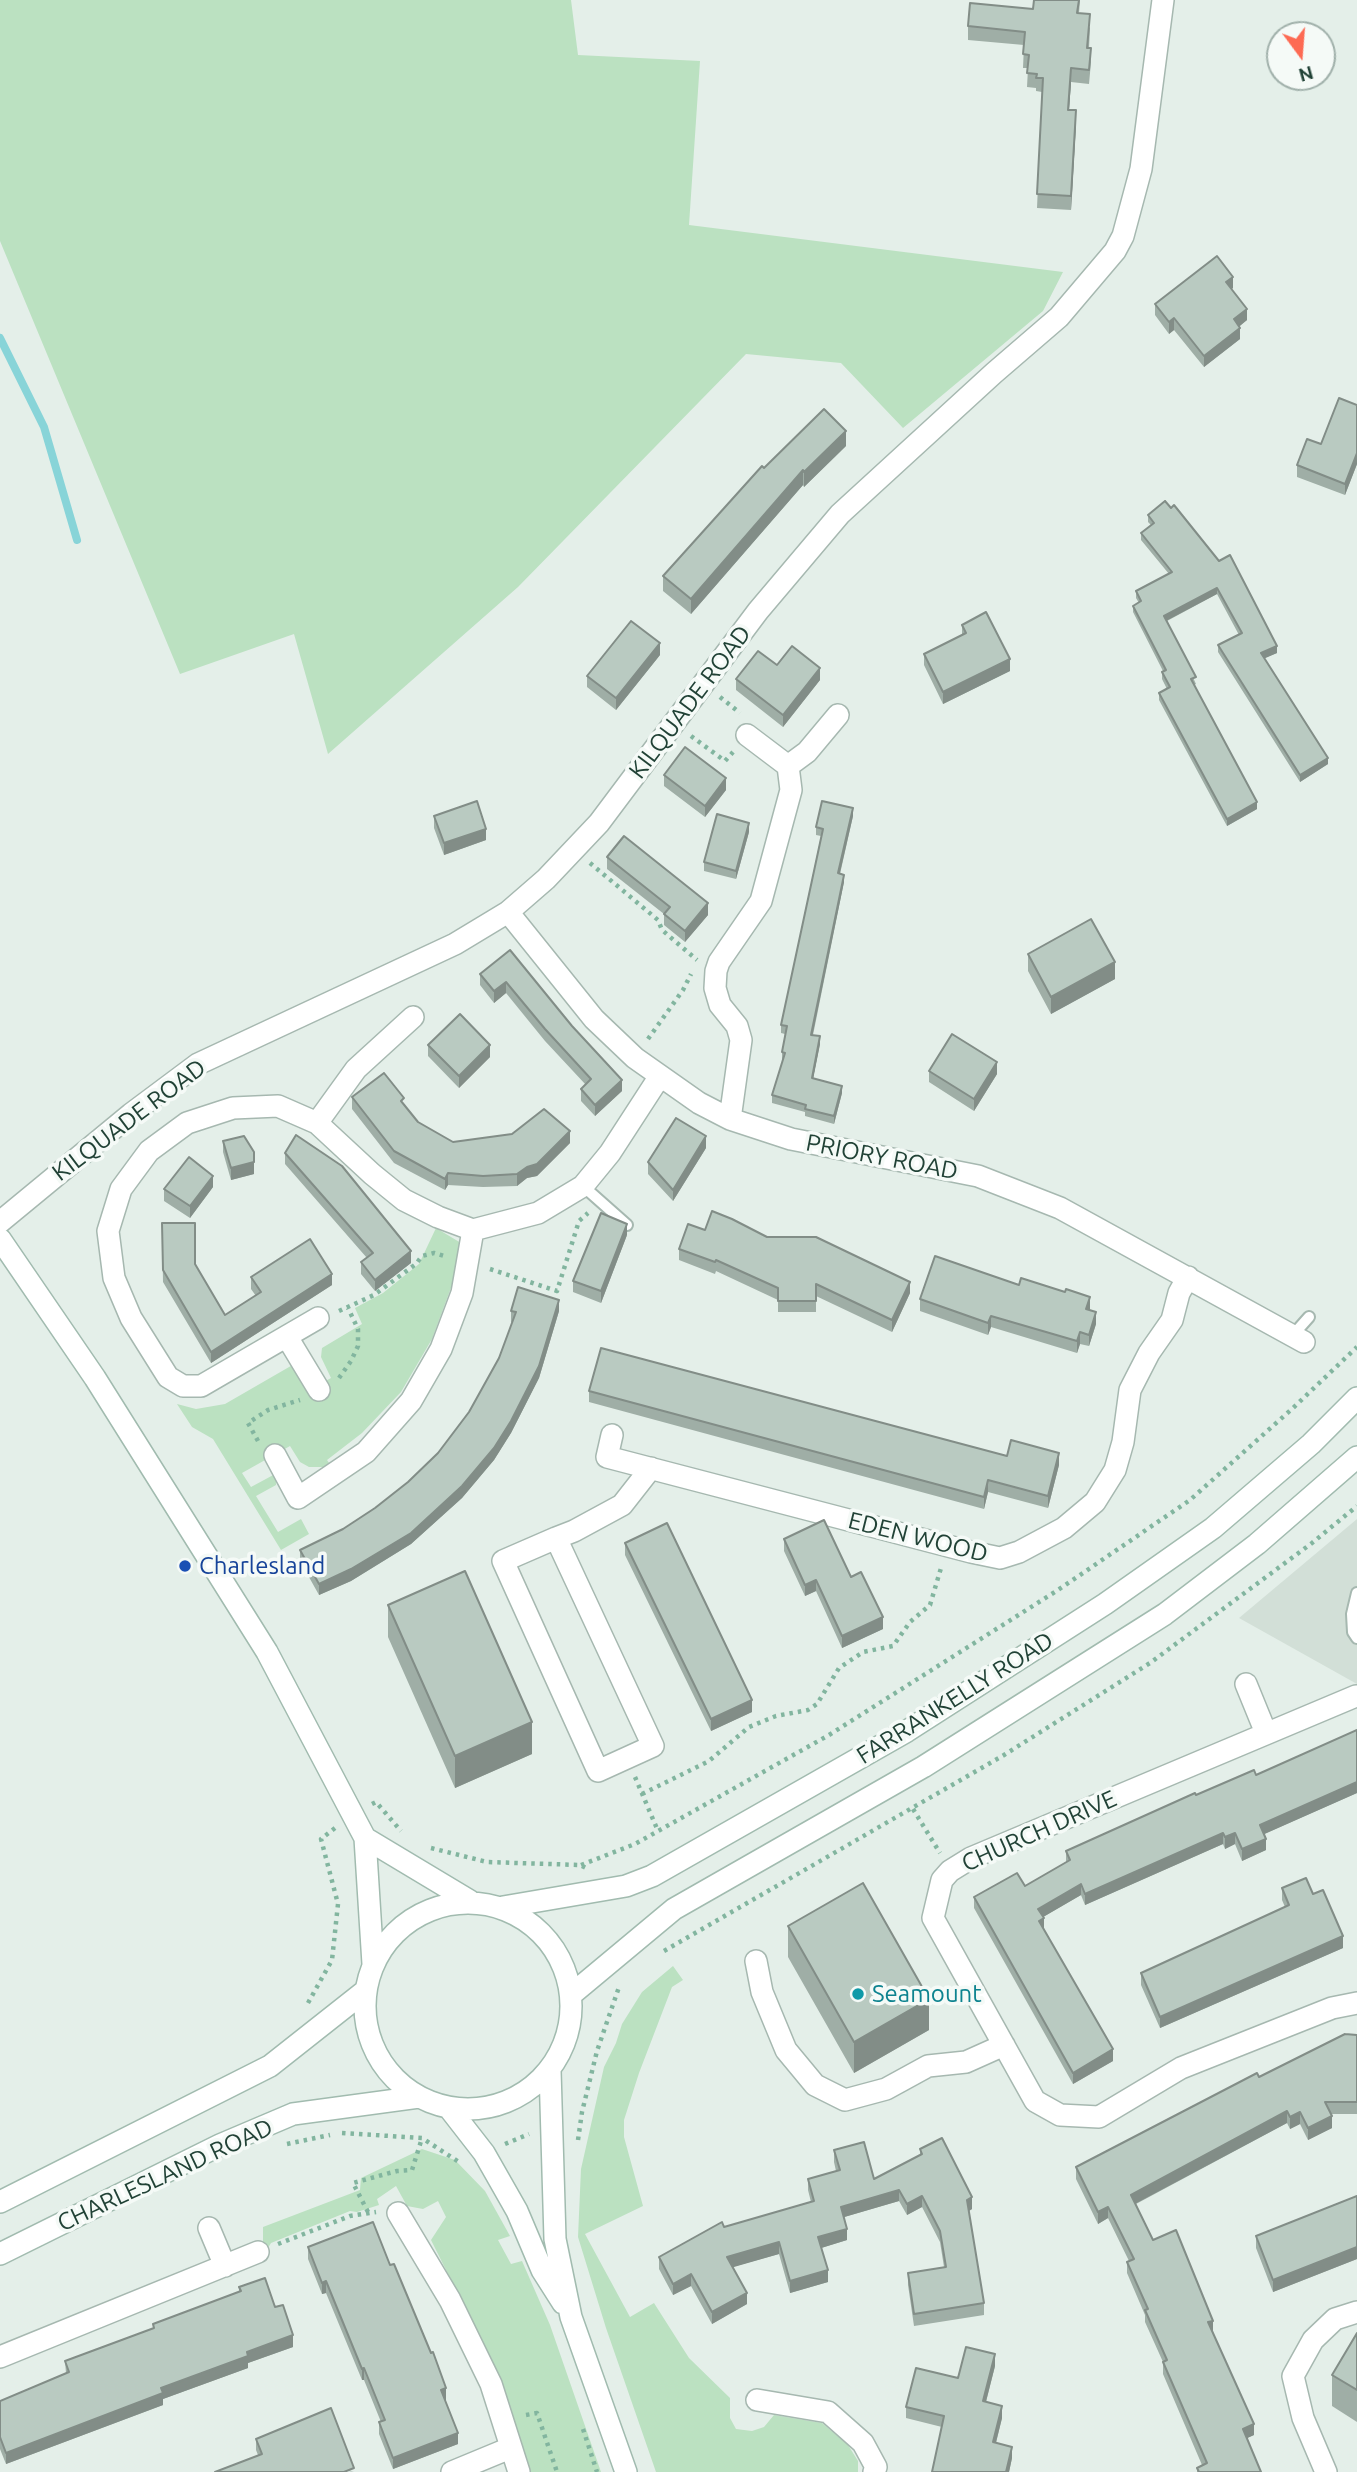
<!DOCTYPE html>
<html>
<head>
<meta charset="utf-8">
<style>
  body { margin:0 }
  #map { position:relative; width:1357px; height:2472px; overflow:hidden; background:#e4efe9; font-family:Ubuntu,sans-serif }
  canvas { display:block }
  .north { position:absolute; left:1266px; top:21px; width:70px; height:70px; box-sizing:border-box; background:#f5faf7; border:2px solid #a0b0aa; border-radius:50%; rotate:164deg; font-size:19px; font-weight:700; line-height:28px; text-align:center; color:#214236 }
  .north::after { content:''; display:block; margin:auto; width:24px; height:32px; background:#fd6a53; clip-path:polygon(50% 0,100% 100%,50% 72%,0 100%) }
</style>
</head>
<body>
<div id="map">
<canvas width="1357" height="2472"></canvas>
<div class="north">N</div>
</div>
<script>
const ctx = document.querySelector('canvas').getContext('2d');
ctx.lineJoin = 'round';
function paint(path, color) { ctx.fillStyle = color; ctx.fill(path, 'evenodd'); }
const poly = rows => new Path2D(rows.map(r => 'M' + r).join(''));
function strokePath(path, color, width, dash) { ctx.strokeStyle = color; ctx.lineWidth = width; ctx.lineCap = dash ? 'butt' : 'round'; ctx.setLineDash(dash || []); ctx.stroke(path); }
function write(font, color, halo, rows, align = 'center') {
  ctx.font = font + ' Ubuntu,sans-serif'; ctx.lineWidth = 7; ctx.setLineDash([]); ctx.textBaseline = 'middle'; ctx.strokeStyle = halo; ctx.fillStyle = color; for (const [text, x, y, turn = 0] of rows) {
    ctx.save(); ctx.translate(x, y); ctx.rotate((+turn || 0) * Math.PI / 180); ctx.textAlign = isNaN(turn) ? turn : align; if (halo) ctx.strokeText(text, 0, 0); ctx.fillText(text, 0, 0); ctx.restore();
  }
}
paint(poly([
  [1357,1519,1357,1684,1239,1618]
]), '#d2dfd7');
paint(poly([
  [0,0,571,0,578,55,700,61,689,225,1063,272,1043,311,903,428,841,363,746,354,518,587,328,754,294,634,180,674,0,241],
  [436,1228,461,1243,464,1280,452,1285,432,1339,401,1392,362,1433,327,1460,332,1467,309,1467,300,1462,290,1446,242,1473,251,1487,277,1473,276,1485,256,1496,278,1532,301,1519,309,1534,281,1550,213,1439,192,1427,177,1404,196,1409,225,1404,296,1363,311,1389,331,1378,321,1357,322,1348,362,1324,355,1308,383,1293,419,1264],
  [673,1966,683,1980,672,1987,639,2073,624,2120,624,2137,643,2206,585,2234,630,2317,654,2303,689,2358,730,2398,730,2418,736,2429,752,2431,764,2427,774,2415,822,2423,848,2445,858,2461,858,2472,656,2472,606,2328,578,2237,581,2169,604,2067,616,2043,622,2024,642,1992],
  [422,2149,455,2160,485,2191,510,2236,498,2240,511,2264,522,2261,550,2325,601,2472,527,2472,467,2312,431,2240,446,2217,438,2201,423,2209,407,2206,396,2186,377,2199,379,2205,357,2212,350,2211,271,2243,263,2256,263,2227,360,2190,361,2178]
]), '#bbe1c1');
strokePath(poly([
  [0,338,44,427,77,540]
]), '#88d4d8', 8);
const lane = poly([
  [583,1186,627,1225],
  [1293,1335,1309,1317],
  [1357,1593,1352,1614,1353,1632,1357,1638]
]);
const street = poly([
  [747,735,788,766],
  [508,912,594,1019,635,1058,699,1103,730,1119,791,1139,978,1176,1060,1208,1304,1342],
  [730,1119,741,1040,737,1026,720,1005,715,988,716,971,719,962,761,901,791,790,788,766,807,752,838,715],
  [317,1123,356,1069,413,1017],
  [0,1222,131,1114,198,1064,455,944,508,912,546,879,599,823,758,611,840,514,994,373,1059,317,1115,251,1123,236,1141,169,1163,0],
  [318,1318,201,1386,183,1386,168,1377,131,1318,114,1278,108,1231,121,1189,149,1151,187,1123,233,1108,278,1106,317,1123,372,1174,404,1200,438,1217,473,1230,538,1213,583,1186,610,1153,660,1076],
  [287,1337,319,1390],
  [612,1435,607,1457,971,1552,1000,1558,1019,1552,1064,1528,1095,1502,1115,1470,1123,1442,1130,1390,1149,1353,1172,1320,1179,1293,1188,1277],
  [275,1455,298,1498,366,1452,411,1401,441,1349,462,1293,473,1230],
  [556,1538,653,1746,598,1771,503,1561,556,1538,574,1531,622,1505,651,1468],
  [1246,1684,1266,1733],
  [1356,1696,971,1858,950,1871,942,1880,933,1918,1035,2101,1060,2115,1099,2117,1181,2068,1332,2008,1357,2003],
  [756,1961,762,1992,786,2050,815,2085,845,2100,886,2089,928,2066,966,2062,1004,2045],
  [398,2213,450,2300,491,2384,519,2472],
  [209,2228,225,2266],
  [0,2357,258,2252],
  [757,2400,828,2412,863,2443,876,2467,874,2472],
  [452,2472,510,2448],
  [1326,2472,1303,2418,1293,2376,1313,2340,1335,2319,1357,2312]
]);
const secondary = poly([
  [0,1239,95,1378,267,1652,365,1838,373,1964],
  [365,1838,470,1901],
  '365 2006a103 103 0 1 1 206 0a103 103 0 1 1-206 0Z',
  [503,1907,626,1886,652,1876,907,1731,1105,1604,1213,1528,1311,1444,1357,1398],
  [572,1994,674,1909,923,1767,1165,1614,1257,1544,1357,1457],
  [550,2070,555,2239,571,2317,626,2472],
  [449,2108,484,2153,517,2211,542,2270,563,2303],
  [0,2202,270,2066,365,1991],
  [0,2254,220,2145,293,2114,419,2097]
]);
strokePath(lane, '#a6b8b0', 14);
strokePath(street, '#a6b8b0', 24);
strokePath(secondary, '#a1bbaf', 24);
strokePath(poly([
  [720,697,740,713],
  [691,736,725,761,733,752],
  [590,863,658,920,662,930,697,960],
  [648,1039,683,990,691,974],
  [490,1269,557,1291,579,1221,588,1213],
  [339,1311,374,1295,416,1264,422,1256,434,1253,444,1256],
  [339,1378,351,1361,358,1346,358,1329,348,1308],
  [258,1441,248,1423,268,1410,300,1400],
  [635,1777,658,1831],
  [642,1794,709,1761,749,1727,776,1716,808,1710,817,1704,839,1668,863,1652,893,1646,910,1622,930,1605,941,1568],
  [372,1804,376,1802,401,1831],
  [913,1809,940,1853],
  [431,1848,487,1862,580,1865,588,1869],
  [581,1865,635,1844,829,1735,1058,1590,1190,1500,1293,1408,1357,1347],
  [664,1951,1004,1755,1150,1663,1312,1543,1357,1506],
  [308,2003,332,1960,338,1904,321,1839,335,1828],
  [342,2133,422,2138,459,2162],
  [578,2140,582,2112,597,2051,619,1987],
  [287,2144,330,2135],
  [505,2144,529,2134],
  [368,2212,353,2183,397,2171,412,2170,422,2138],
  [278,2244,350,2216,376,2212],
  [526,2415,537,2413,557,2472],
  [583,2429,597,2472]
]), '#82b59f', 4.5, [3.5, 5]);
strokePath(lane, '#fff', 10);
strokePath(street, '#fff', 21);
strokePath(secondary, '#fff', 21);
paint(poly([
  [1080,0,1079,13,1090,28,1089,48,1091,62,1089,84,1071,82,1069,110,1076,124,1071,210,1037,208,1042,92,1036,91,1036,88,1027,87,1028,68,1023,68,1024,45,968,40,968,26],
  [1233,288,1232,289,1247,320,1239,326,1240,339,1204,367,1174,330,1169,334,1155,315,1155,304],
  [1357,405,1357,464,1345,495,1297,477,1297,465,1321,444],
  [846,446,804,487,803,485,691,614,663,591,663,576,764,468],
  [1165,501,1277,653,1264,658,1328,764,1300,782,1218,652,1218,645,1239,635,1217,594,1167,621,1196,684,1194,685,1257,809,1227,826,1159,700,1159,693,1167,689,1162,679,1162,672,1163,671,1133,612,1133,606,1139,603,1136,598,1136,591,1169,574,1141,540,1141,533,1151,525,1148,522,1148,515],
  [962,625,1010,671,943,704,924,665,924,654,962,635],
  [660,655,616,710,587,687,587,676],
  [777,665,820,680,783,727,736,690,736,679],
  [664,775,726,790,705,817,664,786],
  [434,816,486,840,444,855,434,828],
  [853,816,840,874,844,882,813,1035,820,1044,813,1078,842,1093,834,1124,805,1116,805,1112,772,1103,772,1095,783,1060,782,1060,782,1052,785,1034,781,1033,781,1025,821,836,816,835,816,827],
  [749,832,736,879,704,871,704,862],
  [607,857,708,915,685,942,664,925,664,914,607,869],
  [510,950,622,1091,595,1116,581,1101,581,1089,586,1085,545,1041,506,993,494,1003,480,985,480,974],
  [1028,954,1115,979,1051,1014,1028,971],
  [428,1045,490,1057,459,1088,428,1056],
  [929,1071,997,1074,974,1111,929,1082],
  [352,1097,404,1105,418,1122,453,1142,570,1143,537,1176,527,1178,517,1186,483,1187,448,1185,445,1190,394,1163,352,1109],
  [223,1141,254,1174,231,1180,223,1152],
  [706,1148,673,1201,648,1174,648,1162],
  [285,1153,411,1263,375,1291,361,1274,361,1262,367,1258,285,1164],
  [213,1187,190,1218,164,1201,164,1189],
  [162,1223,195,1264,225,1315,256,1296,251,1289,251,1277,332,1285,211,1363,163,1282],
  [705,1230,767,1237,910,1293,892,1332,816,1296,816,1312,778,1312,778,1300,716,1271,715,1274,679,1260,679,1249],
  [627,1235,601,1303,573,1292,573,1281],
  [920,1299,1090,1309,1089,1310,1096,1324,1089,1346,1080,1344,1077,1353,991,1327,988,1335,920,1311],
  [511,1311,559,1311,539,1378,511,1433,494,1460,462,1498,411,1544,351,1581,319,1595,300,1561,300,1550,343,1529,375,1508,408,1482,438,1453,469,1412,499,1358,513,1323,511,1322],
  [589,1391,1007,1456,1059,1465,1048,1508,988,1492,984,1509,589,1402],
  [784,1539,851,1577,883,1629,842,1648,816,1591,805,1596,784,1551],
  [625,1543,752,1712,711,1731,625,1555],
  [388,1605,532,1754,455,1788,388,1637],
  [1357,1730,1357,1793,1264,1834,1266,1850,1242,1861,1235,1844,1225,1849,1223,1844,1085,1905,1081,1895,1043,1917,1044,1929,1113,2061,1073,2084,974,1908,974,1897,1025,1886,1066,1862,1066,1851,1196,1795,1256,1775],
  [1282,1888,1313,1894,1343,1948,1160,2028,1141,1985,1141,1973,1285,1907,1282,1900],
  [788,1926,929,2030,854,2073,788,1957],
  [1357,2035,1357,2114,1330,2114,1332,2128,1308,2140,1300,2124,1290,2129,1287,2123,1136,2204,1153,2240,1213,2332,1254,2435,1247,2438,1261,2472,1197,2472,1197,2468,1202,2465,1163,2374,1163,2362,1145,2322,1145,2315,1127,2273,1127,2262,1129,2261,1108,2218,1098,2224,1076,2179,1076,2167,1259,2077],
  [920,2149,972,2209,969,2211,984,2303,984,2315,914,2326,908,2285,908,2273,944,2267,940,2242,922,2207,907,2215,899,2201,844,2217,847,2240,821,2248,828,2282,790,2293,779,2254,732,2267,747,2304,712,2324,691,2286,673,2295,659,2269,659,2257,724,2227,811,2202,808,2190,808,2179,836,2171,834,2162,834,2150,874,2179,920,2155],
  [1357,2196,1357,2259,1273,2292,1256,2248,1256,2236],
  [308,2247,390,2265,446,2400,445,2400,458,2444,393,2469,379,2434,379,2422,381,2422,364,2380,362,2380,326,2293,322,2294,308,2259],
  [239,2287,275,2307,293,2347,248,2363,248,2368,163,2399,163,2405,6,2464,0,2449,0,2401,66,2373,65,2361,153,2329,153,2324,239,2292],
  [1357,2333,1357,2422,1332,2406,1332,2375],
  [995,2366,986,2402,1002,2418,996,2443,1012,2458,1009,2472,932,2472,942,2427,906,2418,906,2407,958,2378],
  [256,2439,354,2472,258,2455,256,2450]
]), '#9faea6');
paint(poly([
  [1071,68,1071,82,1068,124,1068,110],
  [1076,110,1076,124,1071,210,1071,196],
  [1233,277,1233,288,1226,293,1226,282],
  [1247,309,1247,320,1234,331,1234,319],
  [1174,318,1174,330,1169,334,1169,322],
  [1240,328,1240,339,1204,367,1204,356],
  [846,431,846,446,804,487,804,472],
  [1357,453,1357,464,1345,495,1345,484],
  [803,470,803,485,691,614,691,599],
  [1217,588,1217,594,1164,622,1164,616],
  [660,643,660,655,616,710,616,698],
  [1277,646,1277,653,1261,660,1261,653],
  [1010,659,1010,671,943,704,943,692],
  [820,668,820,680,783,727,783,715],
  [1328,758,1328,764,1300,782,1300,775],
  [726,778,726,790,705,817,705,806],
  [1257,802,1257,809,1227,826,1227,819],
  [853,808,853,816,838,881,838,873],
  [749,823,749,832,736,879,736,871],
  [486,829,486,840,444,855,444,843],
  [844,875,844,882,811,1042,811,1035],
  [708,903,708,915,685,942,685,931],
  [1115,962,1115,979,1051,1014,1051,997],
  [506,982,506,993,494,1003,494,991],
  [820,1036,820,1044,812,1085,812,1078],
  [490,1045,490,1057,459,1088,459,1076],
  [997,1062,997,1074,974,1111,974,1099],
  [622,1080,622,1091,595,1116,595,1105],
  [842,1086,842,1093,834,1124,834,1116],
  [570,1131,570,1143,537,1176,527,1178,517,1186,517,1174],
  [706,1136,706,1148,673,1201,673,1190],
  [254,1162,254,1174,231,1180,231,1168],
  [448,1173,448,1185,445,1190,445,1179],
  [213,1176,213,1187,190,1218,190,1206],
  [627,1224,627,1235,601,1303,601,1291],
  [411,1251,411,1263,375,1291,375,1280],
  [332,1274,332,1285,211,1363,211,1352],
  [910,1282,910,1293,892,1332,892,1320],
  [1090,1297,1090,1309,1086,1321,1086,1309],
  [559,1300,559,1311,539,1378,511,1433,494,1460,462,1498,411,1544,351,1581,319,1595,319,1584,351,1569],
  [1096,1312,1096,1324,1089,1346,1089,1335],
  [991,1316,991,1327,988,1335,988,1323],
  [1080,1332,1080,1344,1077,1353,1077,1341],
  [1059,1453,1059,1465,1048,1508,1048,1496],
  [988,1480,988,1492,984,1509,984,1497],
  [816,1580,816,1591,805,1596,805,1585],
  [883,1617,883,1629,842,1648,842,1636],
  [752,1700,752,1712,711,1731,711,1719],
  [532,1722,532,1754,455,1788,455,1756],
  [1357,1782,1357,1793,1260,1836,1260,1825],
  [1223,1833,1223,1844,1085,1905,1085,1894],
  [1235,1833,1235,1844,1225,1849,1225,1837],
  [1266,1839,1266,1850,1242,1861,1242,1849],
  [1081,1884,1081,1895,1038,1920,1038,1909],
  [1044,1918,1044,1930,1039,1921],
  [1343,1936,1343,1948,1160,2028,1160,2017],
  [929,1999,929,2030,854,2073,854,2042],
  [1113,2049,1113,2061,1073,2084,1073,2073],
  [1287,2111,1287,2123,1131,2206,1131,2195],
  [1300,2112,1300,2124,1290,2129,1290,2117],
  [1332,2116,1332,2128,1308,2140,1308,2128],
  [899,2190,899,2201,841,2218,841,2207],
  [922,2196,922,2207,907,2215,907,2204],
  [972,2197,972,2209,967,2212,967,2200],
  [1108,2207,1108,2218,1098,2224,1098,2212],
  [847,2229,847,2240,818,2249,818,2237],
  [779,2242,779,2254,727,2269,727,2257],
  [1357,2247,1357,2259,1273,2292,1273,2280],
  [828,2270,828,2282,790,2293,790,2281],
  [691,2274,691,2286,673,2295,673,2284],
  [326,2281,326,2293,322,2294,322,2283],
  [747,2293,747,2304,712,2324,712,2312],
  [1213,2321,1213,2332,1208,2322],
  [293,2335,293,2347,248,2363,248,2368,163,2399,163,2405,6,2464,6,2453,247,2352],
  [995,2354,995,2366,983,2413,983,2401],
  [364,2368,364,2380,362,2380,362,2369],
  [446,2388,446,2400,441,2402,441,2390],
  [1002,2406,1002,2418,993,2454,993,2442],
  [1254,2424,1254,2435,1243,2440,1243,2429],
  [458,2433,458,2444,393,2469,393,2458],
  [1012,2447,1012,2458,1009,2472,1006,2472]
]), '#828d87');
const building = poly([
  [1034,0,1079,0,1077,13,1090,14,1087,48,1091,48,1089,70,1071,68,1068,110,1076,110,1071,196,1037,194,1043,78,1036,78,1037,74,1027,73,1029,55,1023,54,1025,32,968,26,970,3,1033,9,1034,0],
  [1217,256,1233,277,1226,282,1247,309,1234,319,1240,328,1204,356,1174,318,1169,322,1155,304,1217,256],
  [1339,398,1357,405,1357,453,1345,484,1297,465,1307,439,1321,444,1339,398],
  [824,409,846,431,804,472,803,470,691,599,663,576,762,466,764,468,824,409],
  [1165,501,1171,508,1174,505,1219,561,1230,555,1277,646,1261,653,1328,758,1300,775,1218,645,1242,633,1217,588,1164,616,1196,677,1191,679,1257,802,1227,819,1159,693,1170,687,1162,672,1166,670,1133,606,1141,601,1136,591,1172,572,1141,533,1154,523,1148,515,1165,501],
  [986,612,1010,659,943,692,924,654,966,633,962,625,986,612],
  [631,621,660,643,616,698,587,676,631,621],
  [792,646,820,668,783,715,736,679,758,651,777,665,792,646],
  [685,747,726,778,705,806,664,775,685,747],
  [477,801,486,829,444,843,434,816,477,801],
  [822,801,853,808,838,873,844,875,811,1035,820,1036,812,1078,842,1086,834,1116,805,1109,806,1105,772,1095,785,1053,782,1052,787,1026,781,1025,823,829,816,827,822,801],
  [717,814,749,823,736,871,704,862,717,814],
  [624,836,708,903,685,931,664,914,670,907,607,857,624,836],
  [1091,919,1115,962,1051,997,1028,954,1091,919],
  [510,950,572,1026,622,1080,595,1105,581,1089,591,1079,545,1029,506,982,494,991,480,974,510,950],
  [460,1014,490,1045,459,1076,428,1045,460,1014],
  [952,1034,997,1062,974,1099,929,1071,952,1034],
  [384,1073,404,1098,401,1101,418,1122,453,1142,512,1134,544,1109,570,1131,537,1164,527,1167,517,1174,483,1176,448,1173,445,1179,394,1151,352,1097,384,1073],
  [676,1118,706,1136,673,1190,648,1162,676,1118],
  [296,1135,342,1166,411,1251,375,1280,361,1262,373,1253,285,1153,296,1135],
  [244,1136,254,1152,254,1162,231,1168,223,1141,244,1136],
  [189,1157,213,1176,190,1206,164,1189,189,1157],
  [712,1211,732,1219,767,1237,816,1237,910,1282,892,1320,816,1284,816,1301,778,1301,778,1288,716,1260,715,1262,679,1249,688,1224,705,1230,712,1211],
  [601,1213,627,1224,601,1291,573,1281,601,1213],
  [162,1223,195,1223,195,1264,225,1315,261,1292,251,1277,310,1239,332,1274,211,1352,163,1270,162,1223],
  [935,1256,1019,1285,1021,1278,1065,1292,1066,1289,1090,1297,1086,1309,1096,1312,1089,1335,1080,1332,1077,1341,991,1316,988,1323,920,1299,935,1256],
  [518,1287,559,1300,539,1366,511,1421,494,1448,462,1486,411,1533,351,1569,319,1584,300,1550,343,1529,375,1508,408,1482,438,1453,469,1412,499,1358,516,1312,511,1311,518,1287],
  [601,1348,1007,1456,1011,1440,1059,1453,1048,1496,988,1480,984,1497,589,1391,601,1348],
  [824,1520,851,1577,861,1572,883,1617,842,1636,816,1580,805,1585,784,1539,824,1520],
  [667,1523,752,1700,711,1719,625,1543,667,1523],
  [465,1571,532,1722,455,1756,388,1605,465,1571],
  [1357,1730,1357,1782,1260,1825,1266,1839,1242,1849,1235,1833,1225,1837,1223,1833,1085,1894,1081,1884,1038,1909,1044,1918,1039,1921,1113,2049,1073,2073,974,1897,1017,1873,1025,1886,1070,1860,1066,1851,1195,1793,1196,1795,1254,1770,1256,1775,1357,1730],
  [1306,1878,1313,1894,1323,1890,1343,1936,1160,2017,1141,1973,1289,1905,1282,1888,1306,1878],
  [863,1883,929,1999,854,2042,788,1926,863,1883],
  [1345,2034,1357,2035,1357,2102,1325,2102,1332,2116,1308,2128,1300,2112,1290,2117,1287,2111,1131,2195,1153,2240,1176,2230,1213,2321,1208,2322,1254,2424,1243,2429,1261,2472,1199,2472,1197,2468,1207,2463,1163,2362,1167,2360,1145,2310,1148,2309,1127,2262,1134,2259,1108,2207,1098,2212,1076,2167,1257,2073,1259,2077,1345,2034],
  [942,2138,972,2197,967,2200,984,2303,914,2314,908,2273,946,2267,940,2231,922,2196,907,2204,899,2190,841,2207,847,2229,818,2237,828,2270,790,2281,779,2242,727,2257,747,2293,712,2312,691,2274,673,2284,659,2257,722,2222,724,2227,814,2201,808,2179,840,2170,834,2150,864,2142,874,2179,922,2154,920,2149,942,2138],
  [1357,2196,1357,2247,1273,2280,1256,2236,1357,2196],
  [373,2222,390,2265,394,2264,431,2353,433,2352,446,2388,441,2390,458,2433,393,2458,379,2422,385,2420,364,2368,362,2369,326,2281,322,2283,308,2247,373,2222],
  [265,2278,275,2307,283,2305,293,2335,247,2352,248,2356,161,2388,163,2393,6,2453,0,2437,0,2401,69,2372,65,2361,154,2328,153,2324,241,2291,239,2287,265,2278],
  [1357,2333,1357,2390,1332,2375,1357,2333],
  [966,2347,995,2354,983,2401,1002,2406,993,2442,1012,2447,1006,2472,932,2472,944,2416,906,2407,916,2368,958,2378,966,2347],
  [331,2408,354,2468,344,2472,215,2472,262,2454,256,2439,331,2408]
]);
paint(building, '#b9cac1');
strokePath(building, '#828d87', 2);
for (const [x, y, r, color] of [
  [185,1566,7,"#1a4fb4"],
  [858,1994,7,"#0f9aa8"]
]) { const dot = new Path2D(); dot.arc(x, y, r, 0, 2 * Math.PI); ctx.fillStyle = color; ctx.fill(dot); strokePath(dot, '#f5faf7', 2.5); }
write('24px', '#214236', '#f5faf7', [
  ["KILQUADE ROAD",690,702,-53],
  ["KILQUADE ROAD",129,1120,-37],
  ["PRIORY ROAD",882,1157,11],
  ["EDEN WOOD",918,1537,14],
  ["FARRANKELLY ROAD",955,1698,-32],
  ["CHURCH DRIVE",1039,1831,-24],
  ["CHARLESLAND ROAD",165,2175,-25]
]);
write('24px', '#164399', '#f5faf7', [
  ["Charlesland",199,1566]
], 'left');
write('24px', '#0d838f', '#f5faf7', [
  ["Seamount",872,1994]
], 'left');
</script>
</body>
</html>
